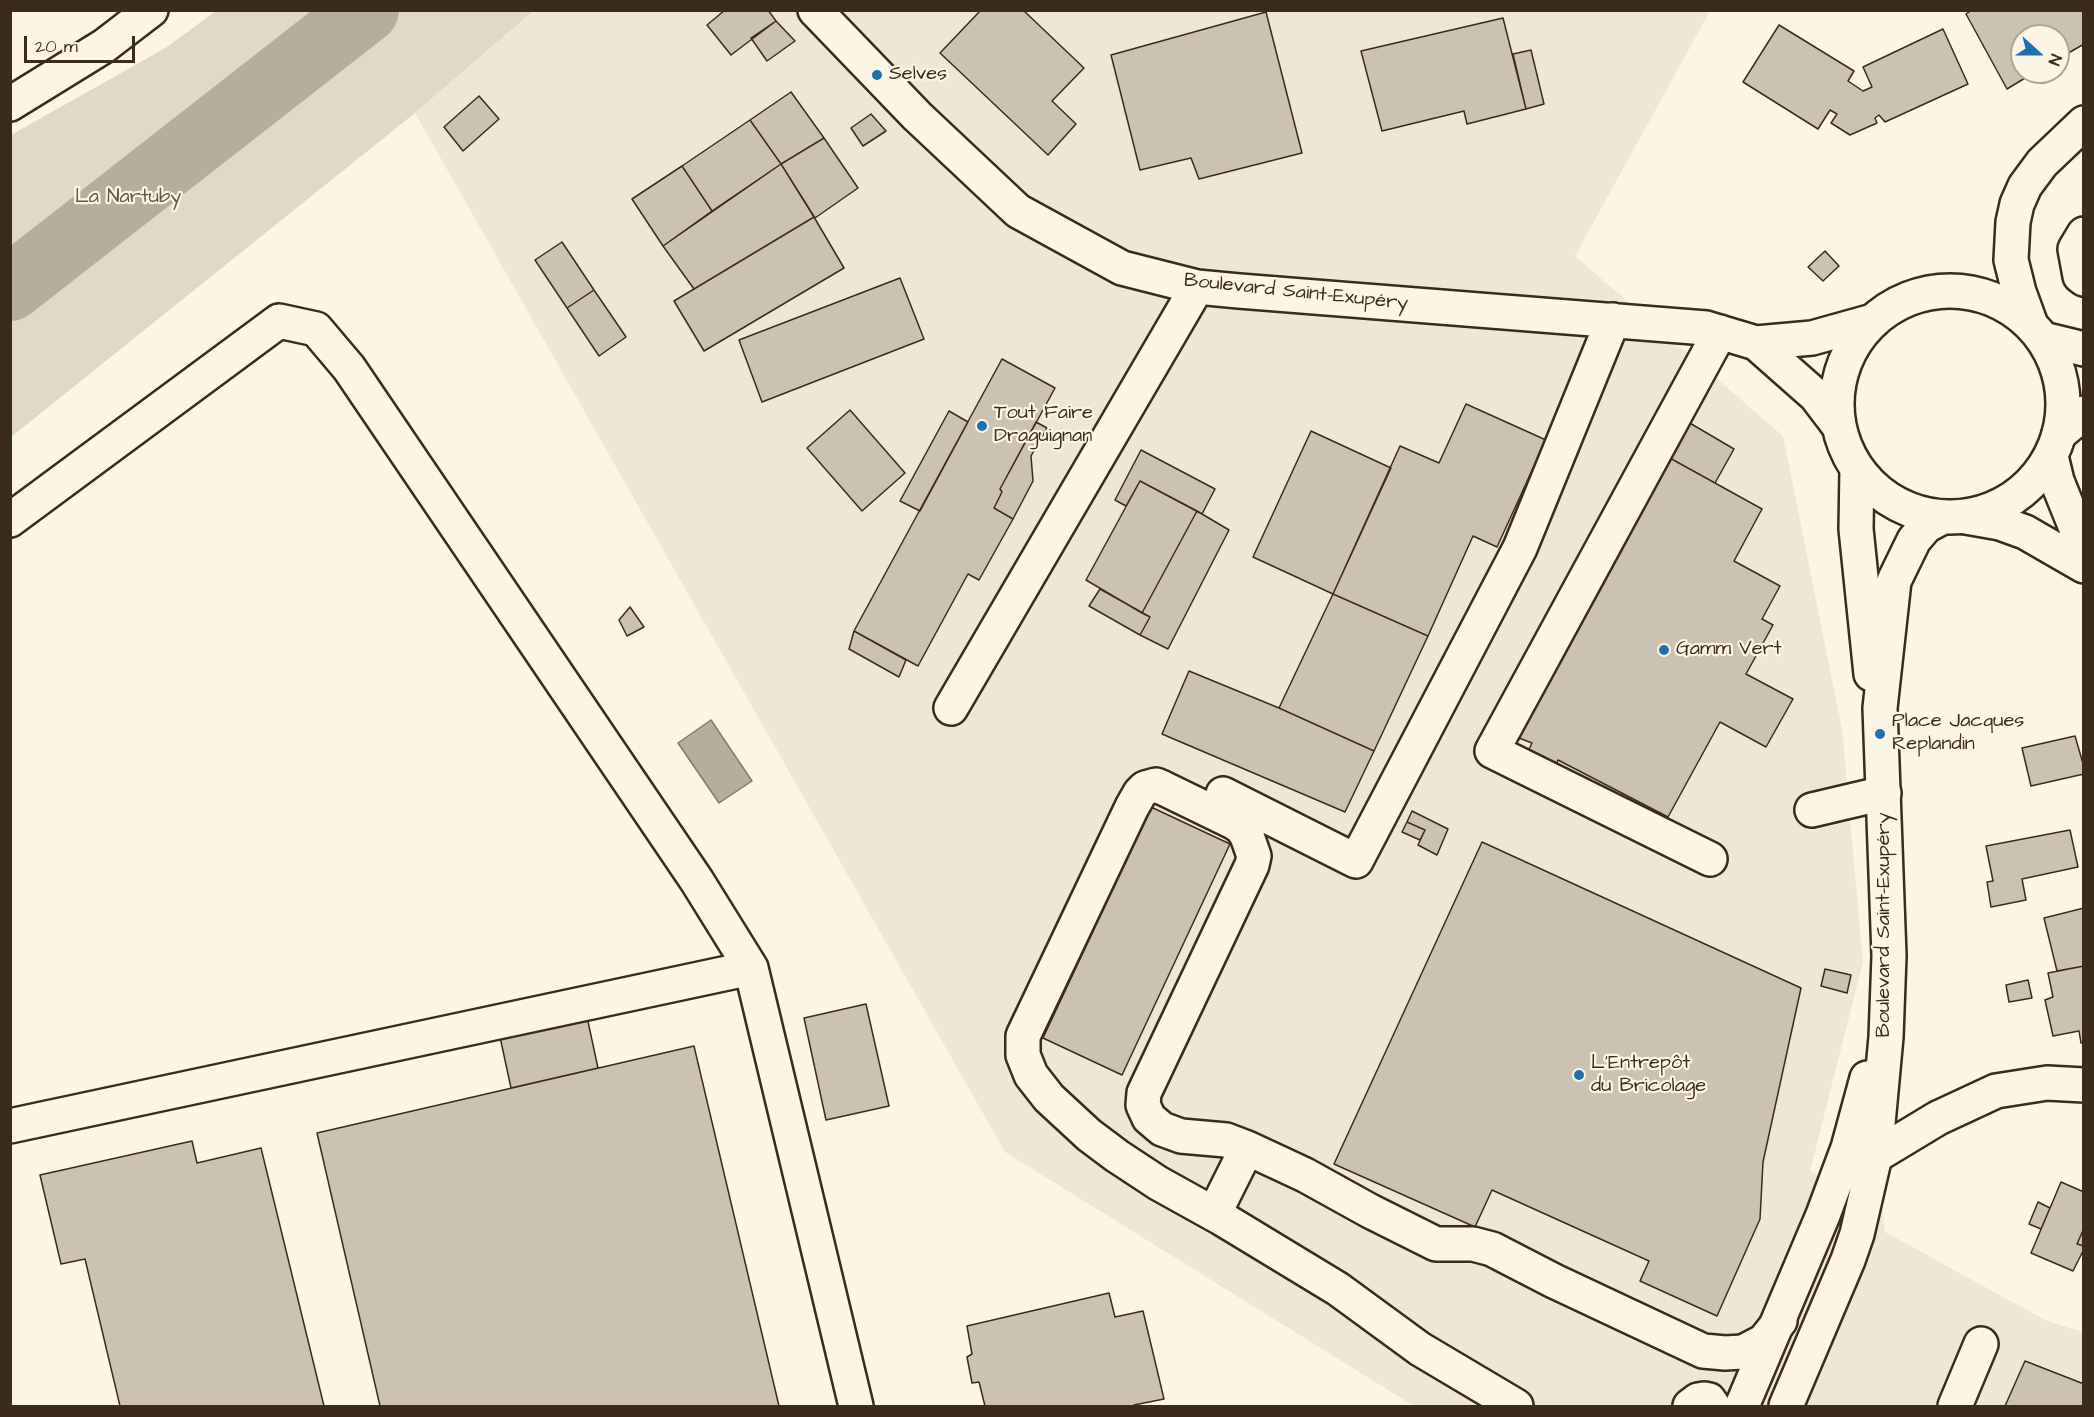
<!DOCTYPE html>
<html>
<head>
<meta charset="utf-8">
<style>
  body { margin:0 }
  #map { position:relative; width:2094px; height:1417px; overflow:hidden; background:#fcf5e5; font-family:"Architects Daughter",sans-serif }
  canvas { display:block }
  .frame { position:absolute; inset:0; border:12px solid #3b2a1e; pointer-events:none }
  .north { position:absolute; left:2010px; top:24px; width:60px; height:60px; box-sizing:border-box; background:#fcf5e5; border:2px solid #afa495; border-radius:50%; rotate:111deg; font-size:16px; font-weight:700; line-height:24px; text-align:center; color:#3b2a1e }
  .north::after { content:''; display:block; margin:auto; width:21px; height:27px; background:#1f6fb2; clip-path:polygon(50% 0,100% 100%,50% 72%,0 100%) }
  .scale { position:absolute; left:24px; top:36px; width:111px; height:27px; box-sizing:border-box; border:3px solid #3b2a1e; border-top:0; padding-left:8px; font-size:18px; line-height:21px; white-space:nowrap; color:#3b2a1e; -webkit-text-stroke:4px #fcf5e5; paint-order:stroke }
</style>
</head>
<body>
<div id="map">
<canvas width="2094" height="1417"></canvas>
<div class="frame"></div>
<div class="north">N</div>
<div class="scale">20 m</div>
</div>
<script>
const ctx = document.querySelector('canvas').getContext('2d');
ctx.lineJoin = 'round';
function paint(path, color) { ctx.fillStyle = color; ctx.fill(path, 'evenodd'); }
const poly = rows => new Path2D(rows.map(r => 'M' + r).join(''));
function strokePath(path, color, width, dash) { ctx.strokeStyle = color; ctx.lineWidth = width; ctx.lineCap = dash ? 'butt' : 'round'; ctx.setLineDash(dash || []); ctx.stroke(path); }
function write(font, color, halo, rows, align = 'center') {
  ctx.font = font + ' "Architects Daughter",sans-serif'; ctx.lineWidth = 4.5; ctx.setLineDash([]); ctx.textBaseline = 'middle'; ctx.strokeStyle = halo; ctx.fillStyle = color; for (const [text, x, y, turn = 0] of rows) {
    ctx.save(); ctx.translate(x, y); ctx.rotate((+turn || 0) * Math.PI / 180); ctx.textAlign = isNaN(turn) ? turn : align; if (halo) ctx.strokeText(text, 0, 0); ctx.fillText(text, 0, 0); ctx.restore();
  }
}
paint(poly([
  [533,11,1710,11,1575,256,1783,436,1842,729,1863,962,1810,1171,1882,1204,1885,1232,2047,1321,2083,1332,2083,1406,1414,1406,1005,1152,415,113]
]), '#eee6d6');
paint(poly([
  [217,10,533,11,415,113,11,437,11,135,167,47]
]), '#e0d8c8');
const water = poly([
  [711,720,752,781,719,803,678,743,711,720]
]);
paint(water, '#b7ad9e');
strokePath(water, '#85796b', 1.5);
strokePath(poly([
  [10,288,366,10]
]), '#b7ad9e', 66);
const building = poly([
  [725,10,768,10,776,21,731,55,707,25,725,10],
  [981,10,1023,10,1084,68,1052,101,1076,124,1048,155,940,53,981,10],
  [1972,10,2084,10,2084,44,2058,59,2058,36,2022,36,2022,72,2035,72,2007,89,1966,14,1972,10],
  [1266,12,1302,153,1199,179,1191,158,1140,170,1111,55,1266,12],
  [1503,18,1526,109,1467,124,1464,111,1382,131,1361,51,1503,18],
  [776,21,795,41,767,61,751,38,776,21],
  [1779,25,1854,71,1848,81,1863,91,1872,87,1863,67,1943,29,1968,84,1885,122,1879,115,1875,118,1877,123,1850,135,1831,123,1837,114,1830,110,1818,129,1743,82,1779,25],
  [1531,50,1544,104,1526,109,1513,54,1531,50],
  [791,92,824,138,781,164,750,120,791,92],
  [479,96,499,119,463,151,444,127,479,96],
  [871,114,886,131,863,146,851,128,871,114],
  [750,120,781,164,712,211,682,166,750,120],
  [824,138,858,188,815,218,781,164,824,138],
  [781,164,814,217,694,289,663,246,781,164],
  [682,166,712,211,663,246,632,199,682,166],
  [814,217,844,268,704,351,674,301,814,217],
  [562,242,594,290,567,308,535,260,562,242],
  [1825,251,1839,266,1823,281,1808,267,1825,251],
  [900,278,924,339,762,402,739,340,900,278],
  [594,290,626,337,599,356,567,308,594,290],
  [1002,359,1055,388,1000,489,1002,492,994,508,1013,519,979,580,968,574,918,666,854,631,1002,359],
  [1466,404,1546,440,1497,547,1473,536,1428,636,1333,594,1400,446,1439,463,1466,404],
  [850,410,905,473,862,511,807,448,850,410],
  [949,411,968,422,920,511,900,501,949,411],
  [1036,422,1047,428,1031,456,1033,481,1013,519,994,508,1002,492,1000,489,1036,422],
  [1688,422,1734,449,1715,483,1668,457,1688,422],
  [1311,431,1391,468,1333,594,1253,557,1311,431],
  [1141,450,1215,489,1202,514,1140,481,1126,506,1115,500,1141,450],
  [1668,457,1762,509,1734,561,1780,586,1762,619,1773,625,1746,674,1793,699,1766,747,1720,722,1668,817,1558,760,1551,775,1524,760,1532,743,1519,738,1622,550,1616,547,1668,457],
  [1140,481,1197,511,1142,613,1086,580,1140,481],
  [1197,511,1229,530,1168,649,1140,635,1150,617,1142,613,1197,511],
  [1100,589,1150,617,1140,635,1089,606,1100,589],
  [1333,594,1428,636,1374,751,1279,708,1333,594],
  [630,607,644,627,627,636,619,620,630,607],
  [854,631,906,660,899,677,849,649,854,631],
  [1189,671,1279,708,1374,751,1345,812,1162,734,1189,671],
  [2075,736,2084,767,2084,774,2031,786,2022,748,2075,736],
  [1151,807,1230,844,1122,1075,1043,1038,1151,807],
  [1412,811,1448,829,1437,855,1418,845,1425,830,1407,822,1412,811],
  [1407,822,1425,830,1420,840,1402,832,1407,822],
  [2070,830,2078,867,2022,879,2026,900,1991,907,1987,882,1993,881,1986,846,2070,830],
  [1482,842,1801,988,1763,1162,1760,1219,1717,1316,1640,1281,1649,1261,1492,1190,1475,1227,1334,1164,1482,842],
  [2084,908,2084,966,2057,971,2044,918,2084,908],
  [2084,966,2084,1042,2081,1043,2079,1031,2053,1036,2045,1000,2053,997,2048,973,2084,966],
  [1825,969,1851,975,1847,993,1821,986,1825,969],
  [2028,980,2032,998,2009,1002,2006,985,2028,980],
  [584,1003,598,1068,511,1088,497,1023,584,1003],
  [866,1004,889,1106,826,1120,804,1018,866,1004],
  [694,1046,779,1406,380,1406,317,1133,694,1046],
  [192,1141,197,1163,261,1148,324,1406,120,1406,85,1259,61,1264,40,1175,192,1141],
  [2061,1182,2084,1192,2084,1228,2077,1244,2084,1246,2084,1249,2073,1271,2031,1253,2061,1182],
  [2038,1202,2050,1208,2041,1229,2029,1224,2038,1202],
  [2084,1228,2084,1246,2077,1244,2084,1228],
  [1109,1293,1115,1317,1143,1311,1164,1399,1134,1405,1135,1406,985,1406,979,1382,972,1383,967,1357,972,1354,967,1326,1109,1293],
  [2025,1361,2084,1384,2084,1406,2005,1406,2025,1361]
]);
paint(building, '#ccc2b3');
strokePath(building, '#3b2a1e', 1.5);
const minor = poly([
  [815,10,917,116,1018,211,1122,268,1197,287,1239,291,1706,328,1756,343,1816,396,1838,425],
  [10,104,104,46,151,10],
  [2084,234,2075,249,2080,276,2084,279],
  [2043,339,2084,349],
  [1756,343,1812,338,1873,321],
  [2059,434,2084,413],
  [2051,456,2057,481,2084,548],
  [1966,517,2000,523,2025,532,2084,566],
  [10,520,279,321,316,329,349,368,697,881,751,968,856,1406],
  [951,708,1197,287],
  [1223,794,1356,861,1520,548,1613,320],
  [1812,810,1884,793],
  [1710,859,1492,751,1720,332],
  [10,1126,751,968],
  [1875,1156,1938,1118,1996,1091,2047,1083,2084,1085],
  [1214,1214,1247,1148],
  [1516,1406,1420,1349,1338,1289,1221,1218,1158,1183,1117,1156,1089,1135,1049,1098,1031,1075,1023,1055,1023,1036,1132,807,1140,793,1145,788,1156,785,1163,788,1235,823,1242,828,1247,836,1254,856,1252,865,1144,1093,1143,1105,1149,1118,1162,1129,1181,1136,1226,1140,1247,1148,1305,1175,1370,1211,1436,1244,1473,1244,1492,1249,1554,1281,1703,1351,1725,1353,1743,1352,1764,1341,1780,1321],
  [1690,1406,1698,1400,1704,1399,1709,1400,1713,1406],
  [1955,1406,1981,1344]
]);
const major = poly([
  '1837 404a113 113 0 1 1 226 0a113 113 0 1 1-226 0Z',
  [2031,325,2019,292,2011,260,2013,222,2017,204,2025,186,2042,163,2084,123],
  [1857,469,1856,529,1871,674],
  [1742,1406,1823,1215,1848,1148,1867,1078],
  [1786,1406,1848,1260,1857,1234,1875,1156,1886,1037,1889,956,1880,708,1894,581,1914,540,1926,526,1941,518]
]);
strokePath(minor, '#3b2a1e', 38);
strokePath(major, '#3b2a1e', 38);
strokePath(minor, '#fcf5e5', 33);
strokePath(major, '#fcf5e5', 33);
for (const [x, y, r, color] of [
  [877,75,6,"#1f6fb2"],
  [982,426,6,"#1f6fb2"],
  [1664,650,6,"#1f6fb2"],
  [1880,734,6,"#1f6fb2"],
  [1579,1075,6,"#1f6fb2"]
]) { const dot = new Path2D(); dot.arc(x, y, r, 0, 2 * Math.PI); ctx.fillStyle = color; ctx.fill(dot); strokePath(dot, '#fcf5e5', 2); }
write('20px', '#3b2a1e', '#fcf5e5', [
  ["Selves",889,75],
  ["Tout Faire",994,414],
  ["Draguignan",994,437],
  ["Gamm Vert",1676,650],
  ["Place Jacques",1892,722],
  ["Replandin",1892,745],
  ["L'Entrepôt",1591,1064],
  ["du Bricolage",1591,1087]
], 'left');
write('20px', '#645648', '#fcf5e5', [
  ["La Nartuby",128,198]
]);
write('20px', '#3b2a1e', '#fcf5e5', [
  ["Boulevard Saint-Exupéry",1296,293,6],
  ["Boulevard Saint-Exupéry",1885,925,-90]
]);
</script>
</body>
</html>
